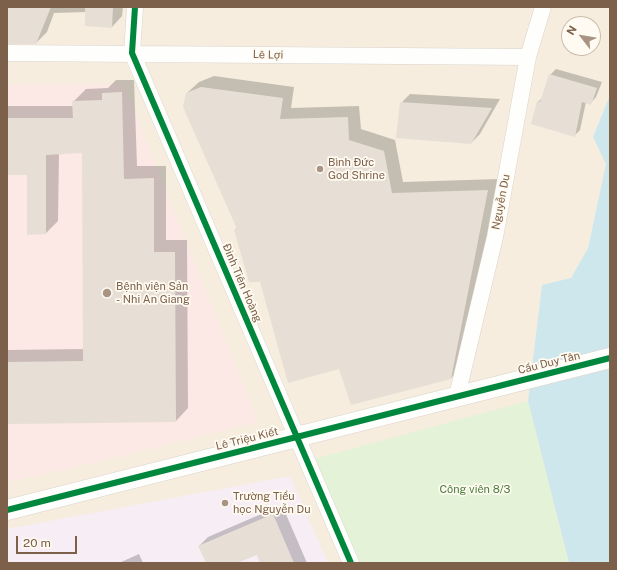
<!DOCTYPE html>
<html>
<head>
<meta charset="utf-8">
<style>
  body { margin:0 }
  #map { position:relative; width:617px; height:570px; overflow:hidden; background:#faf6ee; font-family:"Public Sans",sans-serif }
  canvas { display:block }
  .frame { position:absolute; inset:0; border:8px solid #7d6049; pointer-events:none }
  .north { position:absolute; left:561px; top:16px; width:40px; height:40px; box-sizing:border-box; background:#fffbf2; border:1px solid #cbbdae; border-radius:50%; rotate:301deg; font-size:11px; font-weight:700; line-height:16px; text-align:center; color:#7d6049 }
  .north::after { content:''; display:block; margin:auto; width:14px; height:18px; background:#a99483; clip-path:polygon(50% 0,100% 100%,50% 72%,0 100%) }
  .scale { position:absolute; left:16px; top:536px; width:61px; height:18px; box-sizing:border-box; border:2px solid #7d6049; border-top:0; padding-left:5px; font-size:12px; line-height:14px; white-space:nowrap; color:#7d6049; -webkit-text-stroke:3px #fffbf2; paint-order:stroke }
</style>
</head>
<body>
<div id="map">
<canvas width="617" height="570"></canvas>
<div class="frame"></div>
<div class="north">N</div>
<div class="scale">20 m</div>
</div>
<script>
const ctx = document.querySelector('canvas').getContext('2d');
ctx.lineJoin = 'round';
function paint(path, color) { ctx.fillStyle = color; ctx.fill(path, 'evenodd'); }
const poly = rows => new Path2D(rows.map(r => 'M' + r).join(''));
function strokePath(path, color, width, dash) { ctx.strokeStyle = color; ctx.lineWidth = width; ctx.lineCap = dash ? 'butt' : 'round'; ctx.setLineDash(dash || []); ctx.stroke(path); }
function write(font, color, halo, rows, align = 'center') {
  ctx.font = font + ' "Public Sans",sans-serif'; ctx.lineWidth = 3.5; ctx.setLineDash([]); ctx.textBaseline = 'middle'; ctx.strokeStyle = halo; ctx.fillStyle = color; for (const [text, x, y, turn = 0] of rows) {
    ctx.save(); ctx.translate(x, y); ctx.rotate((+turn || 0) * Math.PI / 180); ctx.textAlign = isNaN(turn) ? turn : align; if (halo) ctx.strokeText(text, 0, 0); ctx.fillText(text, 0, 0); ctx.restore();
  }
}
paint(poly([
  [7,7,610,7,610,95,593,137,607,163,588,248,571,278,528,401,569,563,7,563],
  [569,24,593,24,593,48,569,48]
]), '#f6edde');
paint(poly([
  [290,476,328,563,7,563,7,529]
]), '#f7edf5');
paint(poly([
  [123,83,258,422,77,467,7,482,7,85]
]), '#fce8e5');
paint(poly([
  [528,401,569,563,359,563,314,459]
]), '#e4f2d7');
paint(poly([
  [610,95,610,563,569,563,528,401,542,285,571,278,588,248,606,164,593,137]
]), '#cee7ec');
paint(poly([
  [7,7,123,7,122,16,112,27,86,12,54,13,47,32,36,43,7,43],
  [556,69,602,82,596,97,590,104,586,102,580,130,574,136,538,102,543,97,550,75],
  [214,76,294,87,291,108,359,106,361,129,395,140,403,182,499,179,462,367,451,378,340,368,261,281,235,230,237,228,187,93,199,82],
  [116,80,134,80,137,166,166,166,166,240,187,240,188,408,176,421,7,422,7,350,84,349,83,152,59,153,58,221,46,233,28,174,7,174,7,106,74,106,73,102,86,89,108,88],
  [410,94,500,99,480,134,471,143,401,103],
  [282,505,307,563,261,563,257,553,234,563,207,563,199,546,208,537],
  [139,554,143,563,119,563]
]), '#0003');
paint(poly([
  [7,7,51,7,36,44,7,44],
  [85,7,113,7,112,28,85,26],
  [549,74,597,88,591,105,582,102,575,137,531,124,537,101,540,102],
  [201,87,283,98,280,119,348,117,349,140,384,151,392,193,488,190,451,379,351,405,339,369,288,383,260,282,249,282,234,230,237,229,183,107,186,93],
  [122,92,124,179,154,178,154,252,175,252,176,422,7,424,7,362,83,361,82,153,46,155,46,234,27,235,27,175,7,175,7,118,73,118,72,101,102,100,102,93],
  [400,102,492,108,471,144,396,138],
  [273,514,294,563,260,563,257,555,237,563,206,563,198,546]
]), '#e7dfd5');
const minor = poly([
  [135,7,132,53,351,563],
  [7,53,528,57],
  [457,396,495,237,528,57,543,7]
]);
const tertiary = poly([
  [7,510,610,358]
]);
strokePath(minor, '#dad3cc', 17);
strokePath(tertiary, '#dad3cc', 21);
strokePath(minor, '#fefefc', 16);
strokePath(tertiary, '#fefefc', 20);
strokePath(poly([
  [135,7,132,53,351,563],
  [7,510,610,358]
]), '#00873e', 6);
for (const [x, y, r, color] of [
  [320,169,4,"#a99483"],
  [107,293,5,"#a99483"],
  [225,503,4,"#a99483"]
]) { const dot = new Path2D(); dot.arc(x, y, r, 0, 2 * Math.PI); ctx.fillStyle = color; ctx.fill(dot); strokePath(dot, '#fffbf2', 1.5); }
write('11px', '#7d6049', '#fffbf2', [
  ["Lê Lợi",268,55,1],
  ["Nguyễn Du",501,202,-79],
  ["Đinh Tiên Hoàng",242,283,67],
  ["Cầu Duy Tân",549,363,-14],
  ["Lê Triệu Kiết",247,439,-14]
]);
write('11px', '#7d6049', '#fffbf2', [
  ["Bình Đức",328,163],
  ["God Shrine",328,176],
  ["Bệnh viện Sản",116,287],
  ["- Nhi An Giang",116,300],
  ["Trường Tiểu",233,497],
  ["học Nguyễn Du",233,510]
], 'left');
write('11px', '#4a7e3c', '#fffbf2', [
  ["Công viên 8/3",475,490]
]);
</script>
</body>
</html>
